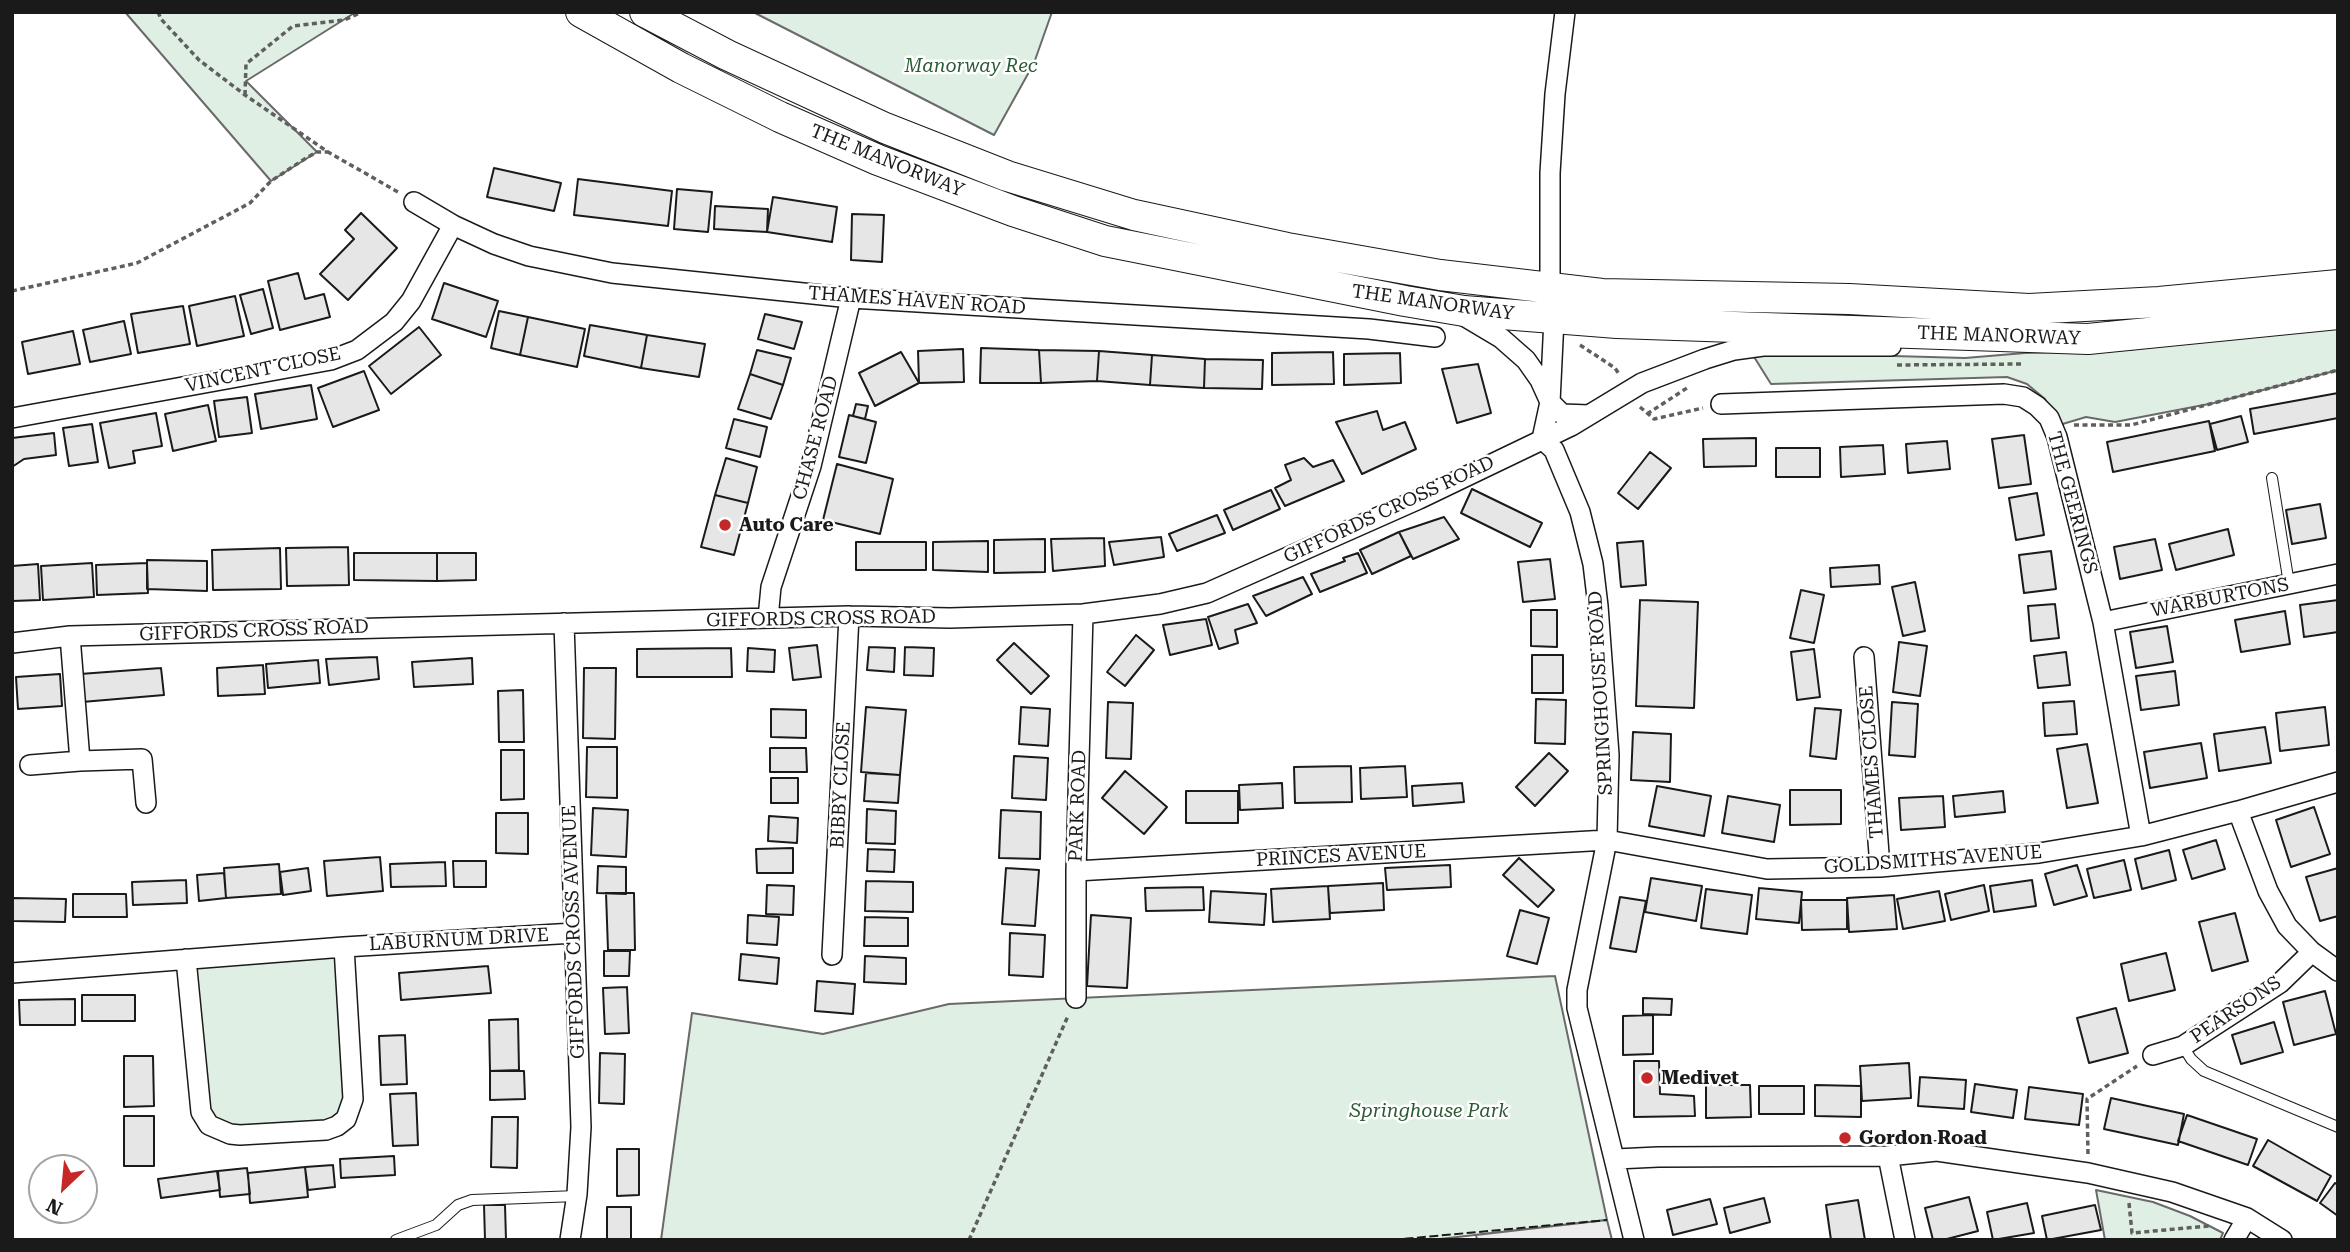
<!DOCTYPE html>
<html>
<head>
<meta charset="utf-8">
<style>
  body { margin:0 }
  #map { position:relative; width:2350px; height:1252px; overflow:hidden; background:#fff; font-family:"Roboto Serif",serif }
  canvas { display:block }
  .frame { position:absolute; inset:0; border:14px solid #1a1a1a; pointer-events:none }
  .north { position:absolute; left:28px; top:1154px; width:70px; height:70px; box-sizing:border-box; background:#fff; border:2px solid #a3a3a3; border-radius:50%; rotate:206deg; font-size:19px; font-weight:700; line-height:28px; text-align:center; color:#1a1a1a }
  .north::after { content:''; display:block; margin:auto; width:24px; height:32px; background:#c62828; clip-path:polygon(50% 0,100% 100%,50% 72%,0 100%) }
</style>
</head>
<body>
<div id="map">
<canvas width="2350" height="1252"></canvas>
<div class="frame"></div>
<div class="north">N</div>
</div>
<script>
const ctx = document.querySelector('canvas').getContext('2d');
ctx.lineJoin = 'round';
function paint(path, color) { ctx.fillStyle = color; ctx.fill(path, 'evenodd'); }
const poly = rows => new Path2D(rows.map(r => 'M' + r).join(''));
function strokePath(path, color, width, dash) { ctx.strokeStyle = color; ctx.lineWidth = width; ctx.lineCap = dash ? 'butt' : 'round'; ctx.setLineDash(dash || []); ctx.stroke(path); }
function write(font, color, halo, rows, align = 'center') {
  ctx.font = font + ' "Roboto Serif",serif'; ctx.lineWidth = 5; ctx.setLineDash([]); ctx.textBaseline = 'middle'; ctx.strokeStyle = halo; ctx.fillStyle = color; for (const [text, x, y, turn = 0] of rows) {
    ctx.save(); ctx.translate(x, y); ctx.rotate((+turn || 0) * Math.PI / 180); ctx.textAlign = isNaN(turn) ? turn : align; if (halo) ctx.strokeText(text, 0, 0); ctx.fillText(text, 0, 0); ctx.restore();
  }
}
const green = poly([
  [125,12,356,12,246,81,317,152,271,181,125,12],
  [753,12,1052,12,1034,63,994,135,753,12],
  [2338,326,2338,370,2214,403,2115,422,2086,417,2056,426,2045,399,2027,384,2007,377,1771,384,1751,352,1965,358,2025,353,2127,350,2338,326],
  [344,947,353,1099,326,1130,209,1125,186,959,344,947],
  [1555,976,1607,1220,1431,1240,661,1240,692,1013,823,1034,949,1004,1555,976],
  [2096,1190,2153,1202,2190,1216,2223,1233,2220,1240,2105,1240,2096,1190]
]);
paint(green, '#e0efe3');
strokePath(green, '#6a6a6a', 2);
const parking = poly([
  [1607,1220,1612,1240,1477,1240,1476,1235,1607,1220]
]);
paint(parking, '#ededed');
strokePath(parking, '#6a6a6a', 2);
const building = poly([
  [494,168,561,183,554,211,487,197,494,168],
  [578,179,672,191,668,226,574,215,578,179],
  [677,189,712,192,708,232,674,229,677,189],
  [773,197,837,207,832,242,767,232,773,197],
  [715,206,768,209,767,232,714,229,715,206],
  [361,213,397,248,348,300,320,274,354,239,345,230,361,213],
  [852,214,884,215,882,262,851,260,852,214],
  [298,273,305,299,324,294,330,317,280,330,268,281,298,273],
  [444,283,498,301,486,337,432,319,444,283],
  [263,289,273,328,251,334,240,295,263,289],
  [235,296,244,336,197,346,189,306,235,296],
  [183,306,190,344,138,353,131,314,183,306],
  [499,311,528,317,520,355,491,348,499,311],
  [765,314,802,322,794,349,758,339,765,314],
  [528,317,585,329,577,367,520,355,528,317],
  [124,321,131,354,90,362,83,330,124,321],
  [590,325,647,335,641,368,584,356,590,325],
  [419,327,441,355,391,394,369,366,419,327],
  [73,331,80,364,28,374,22,342,73,331],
  [647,335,705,344,699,377,641,368,647,335],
  [981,348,1039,350,1041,383,980,383,981,348],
  [963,349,964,382,919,383,918,351,963,349],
  [757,350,791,358,783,385,750,374,757,350],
  [1039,350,1099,351,1097,381,1041,383,1039,350],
  [1099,351,1152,355,1150,385,1097,381,1099,351],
  [901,352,919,383,875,406,859,373,901,352],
  [1333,352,1334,384,1272,385,1272,353,1333,352],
  [1400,353,1401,383,1344,385,1344,354,1400,353],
  [1152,355,1205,359,1204,388,1150,385,1152,355],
  [1205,359,1263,360,1262,389,1204,388,1205,359],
  [1478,364,1491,413,1457,423,1442,369,1478,364],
  [364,371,379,410,333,427,318,388,364,371],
  [750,374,783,385,771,419,738,409,750,374],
  [311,385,317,419,261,429,255,394,311,385],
  [2338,393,2338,418,2254,434,2250,409,2338,393],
  [247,397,252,433,219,437,214,401,247,397],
  [856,404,868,406,865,419,853,416,856,404],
  [208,405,216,441,173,451,165,414,208,405],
  [1377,411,1383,430,1405,422,1416,449,1362,474,1336,422,1377,411],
  [156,413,162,446,133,451,135,463,109,468,100,423,156,413],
  [849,415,876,422,866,463,839,457,849,415],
  [2241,416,2248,442,2217,450,2210,424,2241,416],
  [734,419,767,427,760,457,726,448,734,419],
  [2209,421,2215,451,2113,472,2107,442,2209,421],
  [92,424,98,462,69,466,63,428,92,424],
  [54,433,56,455,24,459,12,467,12,438,54,433],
  [2024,435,2031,484,1999,488,1992,439,2024,435],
  [1756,438,1756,466,1704,467,1703,439,1756,438],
  [1947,441,1950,469,1908,473,1906,444,1947,441],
  [1883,445,1885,474,1841,477,1840,447,1883,445],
  [1776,448,1820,448,1820,477,1776,477,1776,448],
  [1650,452,1671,468,1638,509,1618,493,1650,452],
  [726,458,757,467,748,503,715,495,726,458],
  [1304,458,1313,467,1333,460,1344,481,1285,506,1275,488,1291,480,1285,465,1304,458],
  [837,464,893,479,880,534,823,520,837,464],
  [1472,489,1542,523,1530,547,1461,513,1472,489],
  [1271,490,1280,509,1233,530,1224,510,1271,490],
  [2037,493,2044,535,2016,540,2009,498,2037,493],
  [715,495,748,503,734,555,701,547,715,495],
  [2320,504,2326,538,2292,544,2286,510,2320,504],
  [1217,515,1225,533,1177,551,1169,534,1217,515],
  [1444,517,1459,539,1413,559,1399,532,1444,517],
  [2228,529,2234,555,2176,570,2169,544,2228,529],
  [1399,532,1411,556,1372,574,1360,550,1399,532],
  [1161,537,1164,557,1114,565,1109,542,1161,537],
  [1104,538,1105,566,1053,571,1051,539,1104,538],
  [1045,539,1045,572,994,573,994,540,1045,539],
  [2155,539,2162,570,2120,579,2114,547,2155,539],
  [988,541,988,572,933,570,933,542,988,541],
  [1643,541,1646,585,1621,587,1617,543,1643,541],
  [856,542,926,542,926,570,856,570,856,542],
  [348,547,349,585,287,586,286,548,348,547],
  [280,548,281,589,213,590,212,550,280,548],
  [2051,551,2056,589,2024,593,2019,555,2051,551],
  [354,553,437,553,437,581,354,580,354,553],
  [437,553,476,553,476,580,437,581,437,553],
  [1358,553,1367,573,1320,592,1311,574,1345,561,1343,558,1358,553],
  [1550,559,1555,599,1523,602,1518,562,1550,559],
  [147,560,207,561,207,591,147,589,147,560],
  [92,563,94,597,43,600,41,566,92,563],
  [147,563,148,593,97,595,96,565,147,563],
  [38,564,40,600,12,601,12,566,38,564],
  [1879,565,1880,584,1831,587,1830,568,1879,565],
  [1303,577,1312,594,1266,616,1253,596,1303,577],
  [1915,582,1925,631,1903,636,1892,587,1915,582],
  [1801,590,1824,595,1814,643,1790,638,1801,590],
  [1640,600,1698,602,1694,708,1636,706,1640,600],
  [2338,600,2338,632,2304,637,2300,605,2338,600],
  [1248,604,1257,623,1235,630,1238,643,1219,649,1208,617,1248,604],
  [2055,604,2059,638,2031,641,2028,606,2055,604],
  [1531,610,1557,610,1557,647,1531,646,1531,610],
  [2285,611,2290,644,2241,652,2235,620,2285,611],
  [1206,619,1212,645,1170,655,1163,625,1206,619],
  [2167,626,2173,662,2136,668,2130,632,2167,626],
  [1136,635,1154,650,1125,686,1107,672,1136,635],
  [1899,642,1927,646,1920,696,1893,692,1899,642],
  [1014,643,1049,676,1031,694,997,660,1014,643],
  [817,645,821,677,793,680,789,648,817,645],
  [869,647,895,648,894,672,867,670,869,647],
  [905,647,934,648,933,676,904,675,905,647],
  [731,648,732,677,637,677,637,649,731,648],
  [748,648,775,650,774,672,747,671,748,648],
  [1814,649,1820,697,1797,700,1791,652,1814,649],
  [2066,652,2070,685,2038,688,2034,656,2066,652],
  [1532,655,1563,655,1563,693,1532,693,1532,655],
  [377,657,379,679,329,685,326,659,377,657],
  [472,658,473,684,414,687,412,662,472,658],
  [318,660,320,683,268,688,266,664,318,660],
  [263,665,265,694,218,696,217,668,263,665],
  [161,668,164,695,82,702,80,674,161,668],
  [584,668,616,668,615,739,583,738,584,668],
  [2175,671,2179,705,2141,710,2136,676,2175,671],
  [60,674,62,706,18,709,16,677,60,674],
  [523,690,524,742,499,742,498,691,523,690],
  [1536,699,1566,700,1565,744,1535,743,1536,699],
  [2074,701,2077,734,2045,736,2043,703,2074,701],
  [1108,702,1133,703,1131,759,1106,758,1108,702],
  [1892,702,1918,704,1915,757,1889,755,1892,702],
  [866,707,906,710,900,775,861,772,866,707],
  [1021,707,1050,709,1048,746,1019,744,1021,707],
  [2325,707,2329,745,2280,751,2276,713,2325,707],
  [1815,708,1841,710,1836,759,1810,756,1815,708],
  [771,709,806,710,806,738,771,737,771,709],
  [2265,727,2271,763,2219,771,2214,734,2265,727],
  [1633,732,1671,734,1670,782,1631,780,1633,732],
  [2201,743,2207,778,2150,788,2144,752,2201,743],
  [2087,744,2098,803,2067,808,2057,749,2087,744],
  [587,747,617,747,617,798,586,797,587,747],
  [770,748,806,748,807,772,770,772,770,748],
  [501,750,524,750,524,799,501,800,501,750],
  [1549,753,1568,771,1535,806,1516,787,1549,753],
  [1014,756,1048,758,1046,800,1012,798,1014,756],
  [1351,766,1352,802,1295,803,1294,767,1351,766],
  [1405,766,1407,797,1361,799,1360,768,1405,766],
  [1125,771,1167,807,1144,834,1102,798,1125,771],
  [866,773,900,775,898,803,864,801,866,773],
  [771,778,798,778,798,803,771,803,771,778],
  [1282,783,1283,808,1240,810,1239,785,1282,783],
  [1462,783,1464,802,1413,806,1412,786,1462,783],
  [1657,786,1711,796,1704,836,1649,826,1657,786],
  [1790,790,1841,790,1841,824,1790,825,1790,790],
  [1186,791,1238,791,1238,823,1186,823,1186,791],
  [2003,791,2005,812,1955,817,1953,796,2003,791],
  [1728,796,1780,805,1774,842,1722,833,1728,796],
  [1943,796,1945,827,1901,830,1899,798,1943,796],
  [2314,807,2330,854,2291,867,2276,820,2314,807],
  [593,808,628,810,626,857,591,855,593,808],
  [867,809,896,811,895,844,866,843,867,809],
  [1001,810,1041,812,1040,859,999,858,1001,810],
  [496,813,528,813,528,854,496,853,496,813],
  [769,816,798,818,797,843,768,841,769,816],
  [2216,840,2225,869,2192,879,2183,850,2216,840],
  [793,848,793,873,757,873,756,849,793,848],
  [868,849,895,850,894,872,867,871,868,849],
  [2169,850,2176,880,2142,889,2135,859,2169,850],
  [380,857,383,891,327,896,324,861,380,857],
  [1519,858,1554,890,1538,907,1503,875,1519,858],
  [2124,860,2131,890,2094,898,2087,869,2124,860],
  [453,861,486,861,486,887,454,887,453,861],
  [445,862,446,886,391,887,390,864,445,862],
  [279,864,281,894,226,898,224,868,279,864],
  [1450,865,1451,887,1387,890,1385,868,1450,865],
  [2077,865,2087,896,2054,905,2045,874,2077,865],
  [598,866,626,867,626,894,597,893,598,866],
  [308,868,311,891,283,895,280,872,308,868],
  [1006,868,1039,870,1035,926,1002,924,1006,868],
  [2338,868,2338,916,2320,921,2306,877,2338,868],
  [224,873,226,898,199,901,197,875,224,873],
  [1651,878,1702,886,1696,921,1645,912,1651,878],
  [186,880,187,903,133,905,132,882,186,880],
  [2032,880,2036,906,1994,912,1990,886,2032,880],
  [866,881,913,882,913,912,865,911,866,881],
  [1383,883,1384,910,1330,913,1328,886,1383,883],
  [767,885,794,886,793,915,766,914,767,885],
  [1984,885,1989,911,1951,920,1945,894,1984,885],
  [1328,886,1330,919,1273,922,1271,889,1328,886],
  [1203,887,1204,910,1146,911,1145,888,1203,887],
  [1759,888,1802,892,1799,923,1756,919,1759,888],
  [1706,889,1752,895,1747,934,1701,928,1706,889],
  [1211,891,1266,894,1264,925,1209,922,1211,891],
  [1939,891,1945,921,1903,929,1897,899,1939,891],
  [606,893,634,893,635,950,608,950,606,893],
  [73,894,126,894,127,917,73,917,73,894],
  [1894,895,1897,929,1849,932,1847,898,1894,895],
  [1620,897,1646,901,1636,952,1610,948,1620,897],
  [13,898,66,899,65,922,13,921,13,898],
  [1801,900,1847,900,1847,929,1802,930,1801,900],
  [1520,910,1549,918,1537,964,1507,956,1520,910],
  [2235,913,2248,961,2212,971,2199,922,2235,913],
  [748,915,779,917,777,945,747,943,748,915],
  [1091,915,1131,918,1127,988,1087,986,1091,915],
  [865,917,908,918,908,946,864,946,865,917],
  [1010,933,1045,935,1043,977,1009,975,1010,933],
  [604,951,630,951,629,976,604,976,604,951],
  [2166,953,2175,990,2129,1001,2121,964,2166,953],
  [741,954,779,958,777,984,739,980,741,954],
  [865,956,906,958,906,984,864,982,865,956],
  [488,966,491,993,401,1000,399,973,488,966],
  [817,981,855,984,853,1014,815,1011,817,981],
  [627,987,629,1033,605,1034,603,988,627,987],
  [2325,991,2336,1034,2294,1045,2283,1002,2325,991],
  [82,995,135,995,135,1021,82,1021,82,995],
  [1643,998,1672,999,1671,1015,1643,1014,1643,998],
  [75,999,75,1025,20,1025,19,1000,75,999],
  [2116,1008,2128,1053,2089,1063,2077,1018,2116,1008],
  [1653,1015,1653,1054,1623,1055,1623,1016,1653,1015],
  [518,1019,519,1070,490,1071,489,1020,518,1019],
  [2274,1022,2283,1052,2241,1064,2232,1035,2274,1022],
  [405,1035,407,1084,381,1085,379,1036,405,1035],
  [600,1053,625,1054,624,1104,599,1103,600,1053],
  [124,1056,153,1056,154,1106,124,1107,124,1056],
  [1634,1061,1659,1061,1660,1094,1694,1096,1695,1116,1634,1117,1634,1061],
  [1909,1063,1911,1098,1862,1101,1860,1066,1909,1063],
  [490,1071,524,1071,525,1099,490,1100,490,1071],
  [1920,1077,1966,1080,1964,1109,1918,1106,1920,1077],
  [1975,1084,2017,1090,2013,1118,1971,1112,1975,1084],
  [1706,1085,1750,1085,1751,1117,1706,1118,1706,1085],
  [1815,1085,1861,1086,1861,1117,1815,1116,1815,1085],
  [1759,1086,1804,1086,1804,1114,1759,1114,1759,1086],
  [2029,1087,2083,1094,2079,1125,2025,1119,2029,1087],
  [416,1093,418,1145,393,1146,390,1094,416,1093],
  [2111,1098,2184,1114,2178,1145,2104,1129,2111,1098],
  [2187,1115,2257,1139,2248,1165,2178,1141,2187,1115],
  [124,1116,154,1116,154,1166,124,1166,124,1116],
  [492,1117,518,1117,517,1168,491,1167,492,1117],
  [2268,1140,2331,1176,2317,1201,2253,1166,2268,1140],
  [617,1149,639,1149,639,1195,617,1196,617,1149],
  [394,1156,395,1175,341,1178,340,1159,394,1156],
  [333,1165,335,1187,308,1190,305,1167,333,1165],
  [305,1167,308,1197,250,1203,248,1173,305,1167],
  [247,1168,250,1194,220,1197,218,1171,247,1168],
  [217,1171,220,1190,161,1198,158,1179,217,1171],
  [2335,1183,2338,1185,2338,1216,2320,1203,2335,1183],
  [1969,1197,1978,1231,1943,1240,1933,1240,1925,1208,1969,1197],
  [1764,1198,1770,1222,1730,1233,1724,1208,1764,1198],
  [1710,1199,1717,1224,1673,1235,1667,1210,1710,1199],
  [1858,1200,1865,1240,1831,1240,1826,1205,1858,1200],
  [2027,1203,2034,1233,1993,1240,1987,1212,2027,1203],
  [484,1205,505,1205,506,1240,485,1240,484,1205],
  [2095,1205,2101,1230,2047,1240,2042,1216,2095,1205],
  [607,1207,631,1207,631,1240,607,1240,607,1207]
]);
paint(building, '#e6e6e6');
strokePath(building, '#1a1a1a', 2);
const service = poly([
  [2272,478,2289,584],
  [2183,1046,2191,1059,2204,1071,2338,1127],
  [396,1240,436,1225,458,1205,472,1200,577,1196]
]);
const minor = poly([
  [414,202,453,225,494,244,529,256,612,273,851,298,1369,329,1435,337],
  [1459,313,1501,338,1526,360,1540,380,1550,402,1562,414,1589,415],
  [1721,404,2004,394,2023,397,2037,406,2049,418,2057,437,2103,622,2141,836],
  [12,418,331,360,357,350,394,322,411,301,453,225],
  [1542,439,1554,450,1580,512,1593,564,1598,606,1609,755,1607,840,1577,990,1577,1008,1634,1240],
  [1542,439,1550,402,1554,319,1550,288,1550,173,1555,94,1565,12],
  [768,618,771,587,811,466,851,298],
  [2103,622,2338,574],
  [564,623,581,1127,577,1194,570,1240],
  [70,636,80,761,142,759,146,803],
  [12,643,70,636,849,616,950,618,1083,614,1160,604,1207,593,1419,499,1571,426,1642,383,1705,359,1734,350,1763,346,1891,346],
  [1864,657,1880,867],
  [30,765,80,761],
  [2238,811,2268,891,2287,926,2312,952,2338,971],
  [1076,871,1607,840,1767,869,1880,867,2039,853,2141,836,2238,811,2338,782],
  [832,955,849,616],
  [186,959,201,1112,209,1125,230,1134,240,1135,326,1130,337,1126,346,1119,353,1099,344,947],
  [12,973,344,947,574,933],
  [1076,998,1076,871,1083,614],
  [2153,1055,2183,1046,2209,1029,2280,983,2312,952],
  [1888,1156,1905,1240],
  [1616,1159,1658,1157,1888,1156,1937,1151,2088,1173,2172,1192,2247,1218,2282,1240],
  [2234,1240,2247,1218]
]);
const primary = poly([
  [581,12,681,68,780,117,878,160,1013,211,1105,241,1405,301,1464,311,1617,323,2088,339,2338,314],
  [645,12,727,55,885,128,1007,176,1134,215,1287,248,1440,275,1602,294,1849,299,2029,309,2159,302,2338,285]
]);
strokePath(service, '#1a1a1a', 12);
strokePath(minor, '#1a1a1a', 22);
strokePath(primary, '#1a1a1a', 32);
strokePath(poly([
  [158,12,161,19,199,60,245,95,328,152,398,192],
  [245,95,246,64,293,26,344,20,362,12],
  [12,291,137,263,250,203,271,181,306,158,317,152,328,152],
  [1580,345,1615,368,1619,374],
  [1897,365,2023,364],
  [1640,407,1654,419,1703,408],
  [1647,414,1687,388],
  [2074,425,2131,425,2338,370],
  [2088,1154,2087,1099,2137,1066],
  [2129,1203,2132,1233,2209,1226],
  [969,1240,1068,1016]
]), '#5f5f5f', 3.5, [5, 3.5]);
strokePath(service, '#fff', 10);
strokePath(minor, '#fff', 19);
strokePath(primary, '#fff', 30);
strokePath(poly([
  [1392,1240,1607,1220]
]), '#1a1a1a', 2, [9, 3.5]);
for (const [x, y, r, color] of [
  [725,525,7,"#c62828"],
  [1647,1078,7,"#c62828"],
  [1845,1138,7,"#c62828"]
]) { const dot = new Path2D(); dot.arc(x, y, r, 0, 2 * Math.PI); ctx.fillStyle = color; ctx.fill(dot); strokePath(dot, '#fff', 2.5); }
write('italic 19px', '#2b5a34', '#fff', [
  ["Manorway Rec",971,66],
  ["Springhouse Park",1429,1111]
]);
write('19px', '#1a1a1a', '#fff', [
  ["THE MANORWAY",887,161,22],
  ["THAMES HAVEN ROAD",917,301,4],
  ["THE MANORWAY",1433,303,8],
  ["THE MANORWAY",1999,336,2],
  ["VINCENT CLOSE",263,370,-12],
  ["CHASE ROAD",816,438,-75],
  ["THE GEERINGS",2072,503,75],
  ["GIFFORDS CROSS ROAD",1389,510,-25],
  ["WARBURTONS",2220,598,-11],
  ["GIFFORDS CROSS ROAD",821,619,-1],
  ["GIFFORDS CROSS ROAD",254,631,-2],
  ["SPRINGHOUSE ROAD",1601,693,-93],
  ["THAMES CLOSE",1872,762,-94],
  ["BIBBY CLOSE",841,785,-87],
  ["PARK ROAD",1078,806,-88],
  ["PRINCES AVENUE",1341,856,-3],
  ["GOLDSMITHS AVENUE",1933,860,-4],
  ["GIFFORDS CROSS AVENUE",574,932,-92],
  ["LABURNUM DRIVE",459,940,-3],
  ["PEARSONS",2236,1010,-34]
]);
write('bold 19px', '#1a1a1a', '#fff', [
  ["Auto Care",739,525],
  ["Medivet",1661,1078],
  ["Gordon Road",1859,1138]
], 'left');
</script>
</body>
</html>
